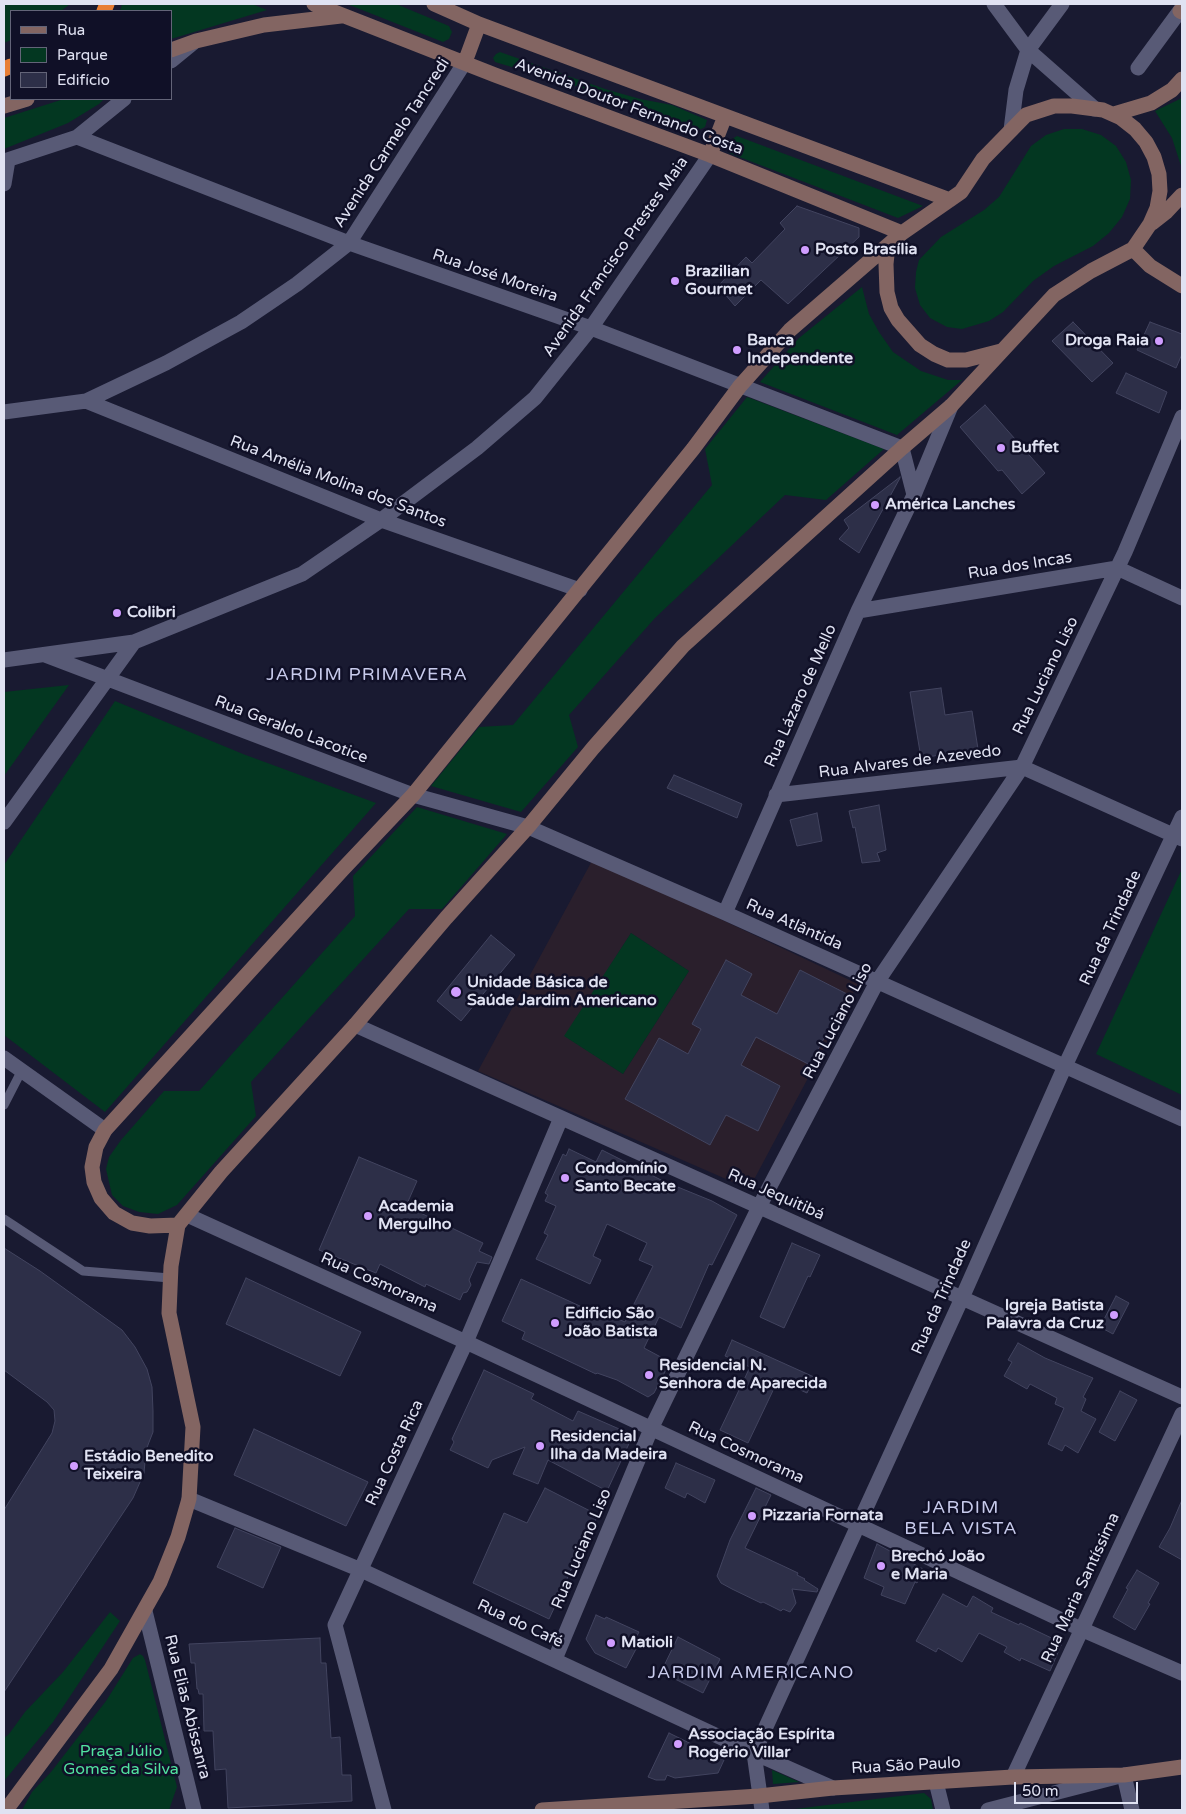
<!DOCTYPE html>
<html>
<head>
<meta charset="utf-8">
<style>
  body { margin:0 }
  #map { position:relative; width:1186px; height:1814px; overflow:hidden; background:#191a31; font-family:"Varela Round",sans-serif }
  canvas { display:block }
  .frame { position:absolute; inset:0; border:5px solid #e0e2f2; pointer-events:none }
  .legend { position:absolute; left:10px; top:10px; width:162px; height:90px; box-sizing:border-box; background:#101027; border:1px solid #636478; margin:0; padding:6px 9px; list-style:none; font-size:15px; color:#e0e2f2 }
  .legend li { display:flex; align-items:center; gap:10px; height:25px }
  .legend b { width:25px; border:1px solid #636478 }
  .scale { position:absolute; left:1014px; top:1782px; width:124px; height:22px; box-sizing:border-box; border:2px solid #e0e2f2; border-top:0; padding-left:6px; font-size:15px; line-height:18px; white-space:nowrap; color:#e0e2f2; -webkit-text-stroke:4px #101027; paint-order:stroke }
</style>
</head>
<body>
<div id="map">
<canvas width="1186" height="1814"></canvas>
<div class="frame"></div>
<ul class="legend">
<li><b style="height:6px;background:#836562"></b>Rua</li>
<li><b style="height:14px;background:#033721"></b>Parque</li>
<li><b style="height:14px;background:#2d2f48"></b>Edifício</li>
</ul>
<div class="scale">50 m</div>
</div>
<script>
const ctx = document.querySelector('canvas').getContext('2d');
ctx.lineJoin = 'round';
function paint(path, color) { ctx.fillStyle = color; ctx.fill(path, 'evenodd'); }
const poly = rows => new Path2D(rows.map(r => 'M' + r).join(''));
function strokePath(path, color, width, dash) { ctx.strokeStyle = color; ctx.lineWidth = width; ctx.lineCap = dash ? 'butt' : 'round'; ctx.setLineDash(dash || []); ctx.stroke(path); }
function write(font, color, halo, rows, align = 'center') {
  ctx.font = font + ' "Varela Round",sans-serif'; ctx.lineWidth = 5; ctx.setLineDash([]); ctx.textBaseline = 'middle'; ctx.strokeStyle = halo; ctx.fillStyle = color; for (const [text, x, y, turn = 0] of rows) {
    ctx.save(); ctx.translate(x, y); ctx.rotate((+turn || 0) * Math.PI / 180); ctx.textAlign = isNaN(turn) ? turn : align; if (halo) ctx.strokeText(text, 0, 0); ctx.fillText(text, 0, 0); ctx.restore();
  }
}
paint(poly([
  [593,859,858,984,749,1189,478,1071],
  [631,933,689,971,623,1074,565,1036],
  [726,961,751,974,741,995,770,1010,747,1053,692,1024],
  [800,970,847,994,810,1065,763,1040],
  [659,1039,688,1054,696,1041,780,1086,758,1131,735,1119,754,1081,746,1077,710,1145,685,1132,721,1064,714,1061,678,1127,655,1115,684,1061,678,1057,648,1111,626,1099]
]), '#2a1f2c');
paint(poly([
  [4,4,70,4,61,11,11,11,11,40,4,43],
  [122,4,252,4,267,10,171,39,171,11,120,11],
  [347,4,396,4,449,26,452,32,449,39,443,42],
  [500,52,605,89,640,99,672,105,707,120,705,127,701,129,695,128,616,98,495,62,493,58,496,54],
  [1182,98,1182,169,1172,138,1155,111],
  [64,99,104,99,99,104,68,123,4,149,4,118],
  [1064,129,1082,129,1101,135,1116,146,1126,162,1131,180,1130,199,1122,217,1109,233,1093,246,1054,266,1033,281,1003,312,989,321,962,329,947,327,930,318,920,305,915,288,916,272,919,260,941,237,984,210,999,197,1031,146,1046,135],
  [737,136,923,206,898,218,729,153,725,147,727,142],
  [862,287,869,314,879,332,893,352,921,371,948,380,962,380,897,435,760,382,799,338],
  [747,397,884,449,826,500,785,495,655,618,569,715,578,747,521,812,431,786,479,727,513,725,712,485,705,449],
  [69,685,4,776,4,692],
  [115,701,243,754,376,803,105,1112,4,1035,4,865],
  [417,807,507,834,442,909,409,909,251,1082,256,1116,177,1205,158,1214,139,1212,123,1206,112,1195,106,1169,109,1157,121,1140,164,1091,199,1091,355,916,353,876],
  [1182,869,1182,1095,1096,1054],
  [631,933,689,971,623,1074,564,1036],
  [110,1612,120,1621,53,1722,4,1781,4,1738,9,1734,25,1712,63,1672],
  [140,1654,143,1656,145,1660,177,1787,169,1810,22,1810,32,1792,51,1772,106,1701,133,1658],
  [772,1770,799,1782,773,1784],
  [924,1793,931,1799,933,1810,787,1810]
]), '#033721');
const building = poly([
  [797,206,859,228,859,237,788,304,761,280,735,306,718,286,746,257,752,263,785,229,780,223,797,206],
  [1073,322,1113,363,1092,382,1052,341,1073,322],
  [1150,322,1182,334,1182,354,1176,368,1137,350,1150,322],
  [1126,373,1167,392,1159,413,1116,393,1126,373],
  [985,405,1045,473,1022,494,1002,470,998,471,960,427,985,405],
  [900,477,900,478,859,553,839,539,849,528,844,520,900,477],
  [941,688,945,715,972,711,978,749,921,758,910,692,941,688],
  [674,775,742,804,737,818,667,788,674,775],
  [879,805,886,850,877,853,880,861,862,863,855,827,853,828,849,811,879,805],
  [817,813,822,841,797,846,790,820,817,813],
  [491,935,515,955,461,1021,437,1001,491,935],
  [726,960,752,974,741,995,777,1014,800,970,847,994,810,1065,756,1037,741,1065,780,1086,758,1131,726,1115,710,1145,625,1099,659,1038,688,1054,701,1029,692,1024,726,960],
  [569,1149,596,1162,602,1150,663,1181,712,1201,737,1215,712,1265,709,1264,681,1328,659,1317,644,1348,670,1362,654,1393,648,1397,617,1380,597,1373,596,1374,522,1339,525,1332,502,1321,521,1279,606,1318,607,1314,625,1322,653,1266,639,1260,647,1243,607,1224,593,1256,601,1260,590,1284,536,1259,548,1235,544,1233,556,1206,545,1201,548,1195,545,1193,563,1154,566,1156,569,1149],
  [359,1157,417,1181,406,1206,483,1243,479,1251,492,1257,489,1264,477,1262,469,1280,471,1285,467,1292,463,1293,460,1300,426,1284,425,1287,380,1264,376,1273,319,1250,359,1157],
  [792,1243,820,1255,810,1277,808,1276,784,1328,760,1317,792,1243],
  [4,1248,40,1271,122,1330,135,1347,147,1369,152,1387,153,1411,153,1432,146,1450,144,1473,133,1498,4,1692,4,1510,52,1433,55,1421,54,1410,47,1402,4,1370,4,1248],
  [246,1278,361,1332,340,1376,226,1324,246,1278],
  [1116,1296,1129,1303,1113,1334,1100,1327,1116,1296],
  [732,1340,814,1377,807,1393,778,1380,748,1443,720,1430,750,1367,725,1356,732,1340],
  [1018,1343,1045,1358,1093,1378,1083,1397,1086,1399,1081,1411,1096,1419,1078,1453,1065,1445,1062,1451,1048,1444,1064,1408,1055,1404,1057,1398,1030,1384,1027,1389,1004,1376,1012,1362,1008,1360,1018,1343],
  [484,1370,534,1394,531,1399,573,1421,578,1411,633,1435,607,1491,548,1460,538,1484,513,1474,525,1447,492,1460,488,1468,450,1450,454,1442,452,1439,484,1370],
  [1120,1391,1137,1400,1115,1441,1099,1432,1120,1391],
  [254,1429,368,1482,346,1526,234,1475,254,1429],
  [676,1463,715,1480,705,1503,687,1493,685,1498,665,1488,676,1463],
  [545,1488,598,1515,584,1543,587,1545,577,1564,574,1563,563,1588,564,1590,559,1604,556,1604,549,1619,473,1583,504,1513,527,1523,545,1488],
  [756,1488,771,1495,745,1548,798,1573,797,1575,805,1579,804,1580,818,1589,817,1592,792,1589,796,1603,790,1612,783,1609,781,1611,763,1602,761,1603,732,1589,721,1583,717,1576,730,1540,756,1488],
  [1182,1500,1182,1560,1159,1547,1170,1528,1182,1500],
  [235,1528,281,1547,263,1588,217,1567,235,1528],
  [877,1544,923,1569,917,1583,915,1582,905,1604,881,1595,884,1587,864,1578,877,1544],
  [1137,1570,1159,1583,1148,1603,1150,1604,1135,1630,1113,1617,1128,1589,1126,1588,1137,1570],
  [943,1594,967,1607,973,1596,993,1608,991,1612,1019,1625,1020,1623,1062,1643,1050,1671,1021,1658,1020,1661,1004,1652,1007,1647,979,1633,962,1662,938,1648,936,1652,916,1641,943,1594],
  [596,1615,605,1619,606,1617,639,1632,631,1647,636,1649,626,1668,595,1653,586,1639,596,1615],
  [678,1637,720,1659,703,1693,661,1672,678,1637],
  [320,1638,321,1663,326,1663,331,1738,340,1737,342,1775,351,1775,352,1801,228,1808,226,1769,215,1770,213,1731,204,1731,203,1694,199,1694,198,1689,197,1689,195,1663,191,1663,189,1644,320,1638],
  [669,1733,724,1760,718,1773,675,1778,667,1775,665,1780,656,1780,648,1777,669,1733]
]);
paint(building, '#2d2f48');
strokePath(building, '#42445f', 1);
strokePath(poly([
  [4,1105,22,1070],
  [4,1219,83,1271,170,1278]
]), '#585a76', 9);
strokePath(poly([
  [994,4,1028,50,1095,109],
  [171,61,193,43],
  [1138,68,1182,8],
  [1011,130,1016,90,1028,50,1062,4],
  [77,137,349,243,591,328,902,448,914,495],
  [4,161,77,137,124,99],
  [4,184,8,160],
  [86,401,381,520,580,590],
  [4,412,86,401,166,363,241,322,297,284,349,243,465,62],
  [858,611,1117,568,1182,598],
  [45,655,413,795,528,827,725,913,1182,1119],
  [4,660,134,642,302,574,381,520,477,448,535,398,591,328,710,155],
  [776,795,1022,767,1182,839],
  [4,822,134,642],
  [725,913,858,611,914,495,951,406],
  [355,1025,1182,1397],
  [4,1058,105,1130],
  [187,1215,466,1342,1081,1629,1182,1673],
  [189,1499,361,1570,754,1753,833,1788],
  [145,1611,194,1810],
  [555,1659,651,1429,759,1207,877,982,1022,767,1125,552,1182,417],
  [1013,1777,1182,1414],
  [936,1782,943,1810],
  [384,1810,335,1625,466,1342,561,1118],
  [762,1810,754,1753,962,1298,1065,1066,1182,817],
  [988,1810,1124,1775,1132,1810]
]), '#585a76', 15);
strokePath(poly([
  [314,4,495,75,710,155,902,233],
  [434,4,479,24,950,200],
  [1180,11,1182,12],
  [171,50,196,41,264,25,341,16],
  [465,62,479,24],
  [4,106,27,99],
  [1114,114,1151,103,1172,90,1182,79],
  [710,155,725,116],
  [1152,223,1166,212,1182,195],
  [888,245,886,264,887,292,891,308,898,320,920,345,934,354,948,360,966,360,1001,351],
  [1133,249,1150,266,1182,286],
  [6,1810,111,1669,160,1582,178,1537,189,1499,193,1427,169,1313,171,1266,178,1225,221,1172,355,1025,446,918,528,827,593,748,683,646,902,448,951,406,1054,295,1091,271,1133,249,1150,224,1157,208,1160,191,1159,174,1154,157,1146,142,1135,129,1121,118,1103,110,1072,106,1054,106,1026,115,983,159,961,192,902,233,790,330,740,386,693,449,413,795,342,870,105,1130,96,1147,92,1167,94,1182,101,1198,114,1213,132,1223,150,1226,178,1225],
  [542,1810,759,1796,833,1788,1013,1777,1124,1775,1182,1767]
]), '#836562', 15);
strokePath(poly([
  [104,11,107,4],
  [4,69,11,66]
]), '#e87e35', 15);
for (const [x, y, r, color] of [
  [805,250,5,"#d09dff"],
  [675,281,5,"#d09dff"],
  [1159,341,5,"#d09dff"],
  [737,350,5,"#d09dff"],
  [1001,448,5,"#d09dff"],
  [875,505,5,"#d09dff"],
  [117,613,5,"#d09dff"],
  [456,992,6,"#d09dff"],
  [565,1178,5,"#d09dff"],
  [368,1216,5,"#d09dff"],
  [1114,1315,5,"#d09dff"],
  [555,1323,5,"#d09dff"],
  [649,1375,5,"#d09dff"],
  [540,1446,5,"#d09dff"],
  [74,1466,5,"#d09dff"],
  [752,1516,5,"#d09dff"],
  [881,1566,5,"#d09dff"],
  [611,1643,5,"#d09dff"],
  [678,1744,5,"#d09dff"]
]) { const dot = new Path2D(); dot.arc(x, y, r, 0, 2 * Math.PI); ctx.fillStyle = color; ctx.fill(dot); strokePath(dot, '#101027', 2); }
write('16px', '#e0e2f2', '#101027', [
  ["Avenida Doutor Fernando Costa",629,107,21],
  ["Avenida Carmelo Tancredi",392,143,-57],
  ["Avenida Francisco Prestes Maia",616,257,-55],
  ["Rua José Moreira",495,276,19],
  ["Rua Amélia Molina dos Santos",338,482,21],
  ["Rua dos Incas",1020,566,-9],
  ["Rua Luciano Liso",1046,676,-64],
  ["Rua Lázaro de Mello",801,696,-66],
  ["Rua Geraldo Lacotice",291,730,21],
  ["Rua Alvares de Azevedo",910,762,-7],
  ["Rua Atlântida",794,925,24],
  ["Rua da Trindade",1111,928,-65],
  ["Rua Luciano Liso",838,1021,-62],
  ["Rua Jequitibá",776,1195,24],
  ["Rua Cosmorama",379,1283,24],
  ["Rua da Trindade",942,1297,-66],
  ["Rua Costa Rica",395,1453,-65],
  ["Rua Cosmorama",746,1453,25],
  ["Rua Luciano Liso",582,1549,-67],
  ["Rua Maria Santíssima",1081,1588,-65],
  ["Rua do Café",520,1624,25],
  ["Rua Elias Abissanra",187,1707,76],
  ["Rua São Paulo",906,1766,-3]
]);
write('bold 16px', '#e0e2f2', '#101027', [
  ["Posto Brasília",815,250],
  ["Brazilian",685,272],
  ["Gourmet",685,290],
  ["Banca",747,341],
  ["Independente",747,359],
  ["Droga Raia",1149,341,"right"],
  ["Buffet",1011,448],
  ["América Lanches",885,505],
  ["Colibri",127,613],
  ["Unidade Básica de",467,983],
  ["Saúde Jardim Americano",467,1001],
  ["Condomínio",575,1169],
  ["Santo Becate",575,1187],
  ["Academia",378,1207],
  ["Mergulho",378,1225],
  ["Igreja Batista",1104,1306,"right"],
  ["Palavra da Cruz",1104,1324,"right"],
  ["Edificio São",565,1314],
  ["João Batista",565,1332],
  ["Residencial N.",659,1366],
  ["Senhora de Aparecida",659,1384],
  ["Residencial",550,1437],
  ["Ilha da Madeira",550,1455],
  ["Estádio Benedito",84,1457],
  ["Teixeira",84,1475],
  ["Pizzaria Fornata",762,1516],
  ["Brechó João",891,1557],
  ["e Maria",891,1575],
  ["Matioli",621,1643],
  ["Associação Espírita",688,1735],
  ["Rogério Villar",688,1753]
], 'left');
write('16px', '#51e3a0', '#101027', [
  ["Praça Júlio",121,1752],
  ["Gomes da Silva",121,1770]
]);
ctx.letterSpacing = '1px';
write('18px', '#c8cbec', '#101027', [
  ["JARDIM PRIMAVERA",367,675],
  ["JARDIM",961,1508],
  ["BELA VISTA",961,1529],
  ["JARDIM AMERICANO",751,1673]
]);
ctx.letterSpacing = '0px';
</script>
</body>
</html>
